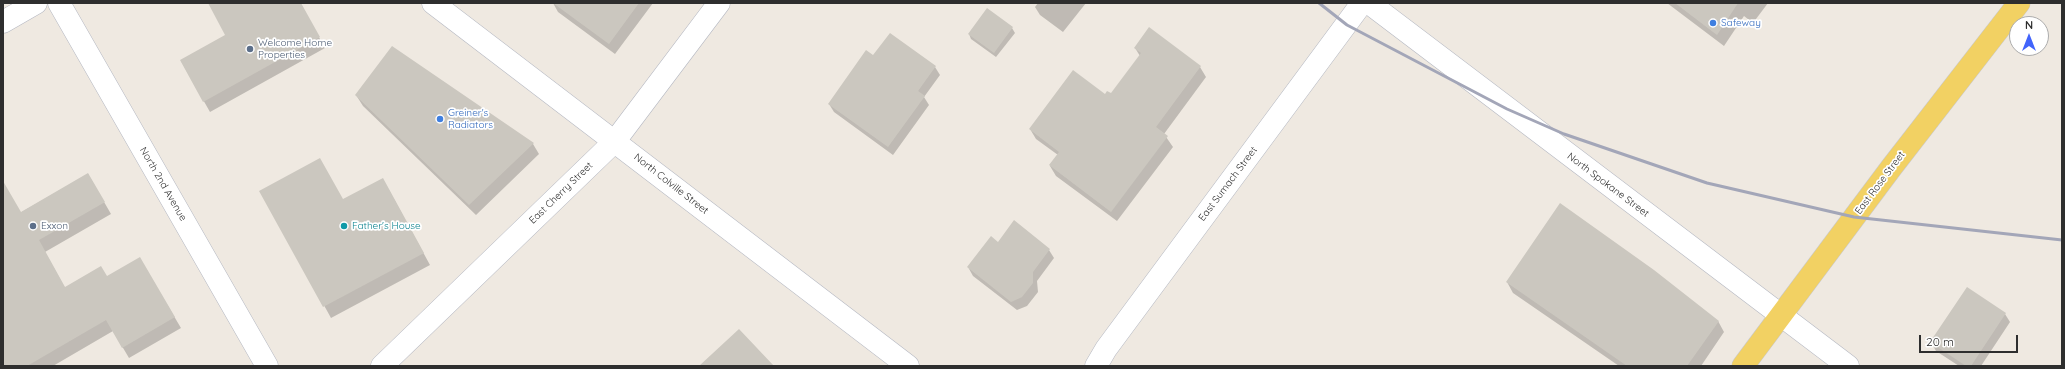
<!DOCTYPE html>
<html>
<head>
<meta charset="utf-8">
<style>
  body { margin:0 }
  #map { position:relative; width:2065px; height:369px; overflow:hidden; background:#efe9e1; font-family:Quicksand,sans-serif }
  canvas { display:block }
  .frame { position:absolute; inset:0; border:4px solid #2e2e2e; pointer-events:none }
  .north { position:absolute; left:2009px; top:16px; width:40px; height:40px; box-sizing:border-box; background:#fff; border:1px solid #ababab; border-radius:50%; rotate:0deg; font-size:11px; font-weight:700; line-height:16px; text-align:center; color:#2e2e2e }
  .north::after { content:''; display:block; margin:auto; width:14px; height:18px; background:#4264fb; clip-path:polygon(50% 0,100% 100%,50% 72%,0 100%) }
  .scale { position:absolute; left:1919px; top:335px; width:99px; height:18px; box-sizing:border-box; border:2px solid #2e2e2e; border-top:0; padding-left:5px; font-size:12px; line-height:14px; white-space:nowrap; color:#2e2e2e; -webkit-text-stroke:3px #fff; paint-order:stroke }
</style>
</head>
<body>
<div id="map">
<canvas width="2065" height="369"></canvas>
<div class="frame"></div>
<div class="north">N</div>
<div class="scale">20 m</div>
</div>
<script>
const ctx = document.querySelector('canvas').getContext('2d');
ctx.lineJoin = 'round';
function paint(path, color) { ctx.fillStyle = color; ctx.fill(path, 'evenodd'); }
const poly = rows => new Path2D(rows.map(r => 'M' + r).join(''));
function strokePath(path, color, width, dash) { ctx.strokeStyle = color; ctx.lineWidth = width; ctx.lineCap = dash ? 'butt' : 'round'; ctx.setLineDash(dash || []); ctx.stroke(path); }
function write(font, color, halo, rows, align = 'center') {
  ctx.font = font + ' Quicksand,sans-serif'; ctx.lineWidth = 3.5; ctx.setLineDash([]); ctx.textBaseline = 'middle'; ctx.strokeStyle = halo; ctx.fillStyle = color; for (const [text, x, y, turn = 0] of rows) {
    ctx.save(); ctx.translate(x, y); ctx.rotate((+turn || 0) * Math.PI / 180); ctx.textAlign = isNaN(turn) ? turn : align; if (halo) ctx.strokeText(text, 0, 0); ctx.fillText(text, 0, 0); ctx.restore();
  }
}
paint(poly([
  [209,3,300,3,325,48,210,112,181,61,227,35],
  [553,3,653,3,615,54,558,12],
  [1038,3,1086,3,1063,32,1040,15,1035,7],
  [1667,3,1768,3,1753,23,1744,16,1724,46],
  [1012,28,1015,33,996,57,971,39,969,34],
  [1149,29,1200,67,1206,77,1164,134,1173,147,1117,221,1056,176,1050,166,1058,155,1036,139,1030,129,1105,95,1111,95,1140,56,1135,48],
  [935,67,940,75,924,97,929,105,893,155,834,112,829,104],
  [356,95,533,144,539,154,476,215,363,106],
  [88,174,111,214,45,252,65,288,107,277,140,259,181,328,129,358,113,331,53,366,3,366,3,183,20,213],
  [389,190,430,265,331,318,261,191,343,200],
  [1014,222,1049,250,1054,258,1037,281,1038,292,1027,306,1017,310,973,276,968,267,998,243],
  [1507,282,1718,321,1724,332,1701,366,1619,366,1513,293],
  [2005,314,2010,322,1981,366,1959,366,1936,351,1931,342]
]), '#0003');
paint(poly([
  [208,3,301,3,320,37,203,102,180,60,225,35],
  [553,3,639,3,609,44],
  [1675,3,1738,3,1717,35],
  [987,8,1013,27,994,53,968,34],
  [1149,27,1201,66,1156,127,1168,136,1111,212,1049,165,1059,152,1029,129,1073,70,1105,94,1107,91,1111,93,1141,53,1134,48],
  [890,33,936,66,918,91,925,96,888,147,828,104,866,50,873,55],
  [392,46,534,143,469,205,355,95],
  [320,158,343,199,383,178,424,253,323,307,259,191],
  [88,173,105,202,39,240,65,287,101,266,107,276,140,257,175,317,122,348,106,320,27,366,3,366,3,181,21,212],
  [1560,203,1654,270,1719,321,1687,366,1627,366,1506,282],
  [1014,220,1050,249,1033,272,1033,283,1022,297,1011,302,967,267,991,236,998,242],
  [1967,287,2006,313,1971,366,1966,366,1930,342],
  [739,329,774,366,699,366]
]), '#cbc7bf');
const minor = poly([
  [1369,3,1782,316],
  [3,22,36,3],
  [382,366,615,141,719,3],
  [1096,366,1106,349,1362,3]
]);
const tertiary = poly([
  [433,3,908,366],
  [1782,316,1848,366]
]);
const secondary = poly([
  [59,3,267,366]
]);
const primary = poly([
  [1743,366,1891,168,2019,3]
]);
strokePath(minor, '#b4b7c1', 23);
strokePath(tertiary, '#b4b7c1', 23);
strokePath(secondary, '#b4b7c1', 23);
strokePath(primary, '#c9c9c9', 23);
strokePath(minor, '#fff', 22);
strokePath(tertiary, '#fff', 22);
strokePath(secondary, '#fff', 22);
strokePath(primary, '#f2d163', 22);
strokePath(poly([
  [1319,3,1347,25,1507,109,1564,134,1707,183,1854,217,2062,240]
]), '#a3a6b8', 3);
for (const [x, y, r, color] of [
  [1713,23,4,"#3f7fe0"],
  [250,49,4,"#5c6f8a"],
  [440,119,4,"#3f7fe0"],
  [33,226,4,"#5c6f8a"],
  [344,226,4,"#0f9aa8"]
]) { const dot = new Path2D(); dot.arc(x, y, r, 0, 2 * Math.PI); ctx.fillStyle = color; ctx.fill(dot); strokePath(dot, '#fff', 1.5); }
write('10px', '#366cbe', '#fff', [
  ["Safeway",1721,23],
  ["Greiner's",448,113],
  ["Radiators",448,125]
], 'left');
write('10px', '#4e5e75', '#fff', [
  ["Welcome Home",258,43],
  ["Properties",258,55],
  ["Exxon",41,226]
], 'left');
write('10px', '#2e2e2e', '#fff', [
  ["East Rose Street",1880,183,-53],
  ["North 2nd Avenue",163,184,60],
  ["North Colville Street",671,184,38],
  ["East Sumach Street",1228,184,-53],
  ["North Spokane Street",1608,185,37],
  ["East Cherry Street",561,193,-44]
]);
write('10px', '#0d838f', '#fff', [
  ["Father's House",352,226]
], 'left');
</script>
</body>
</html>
